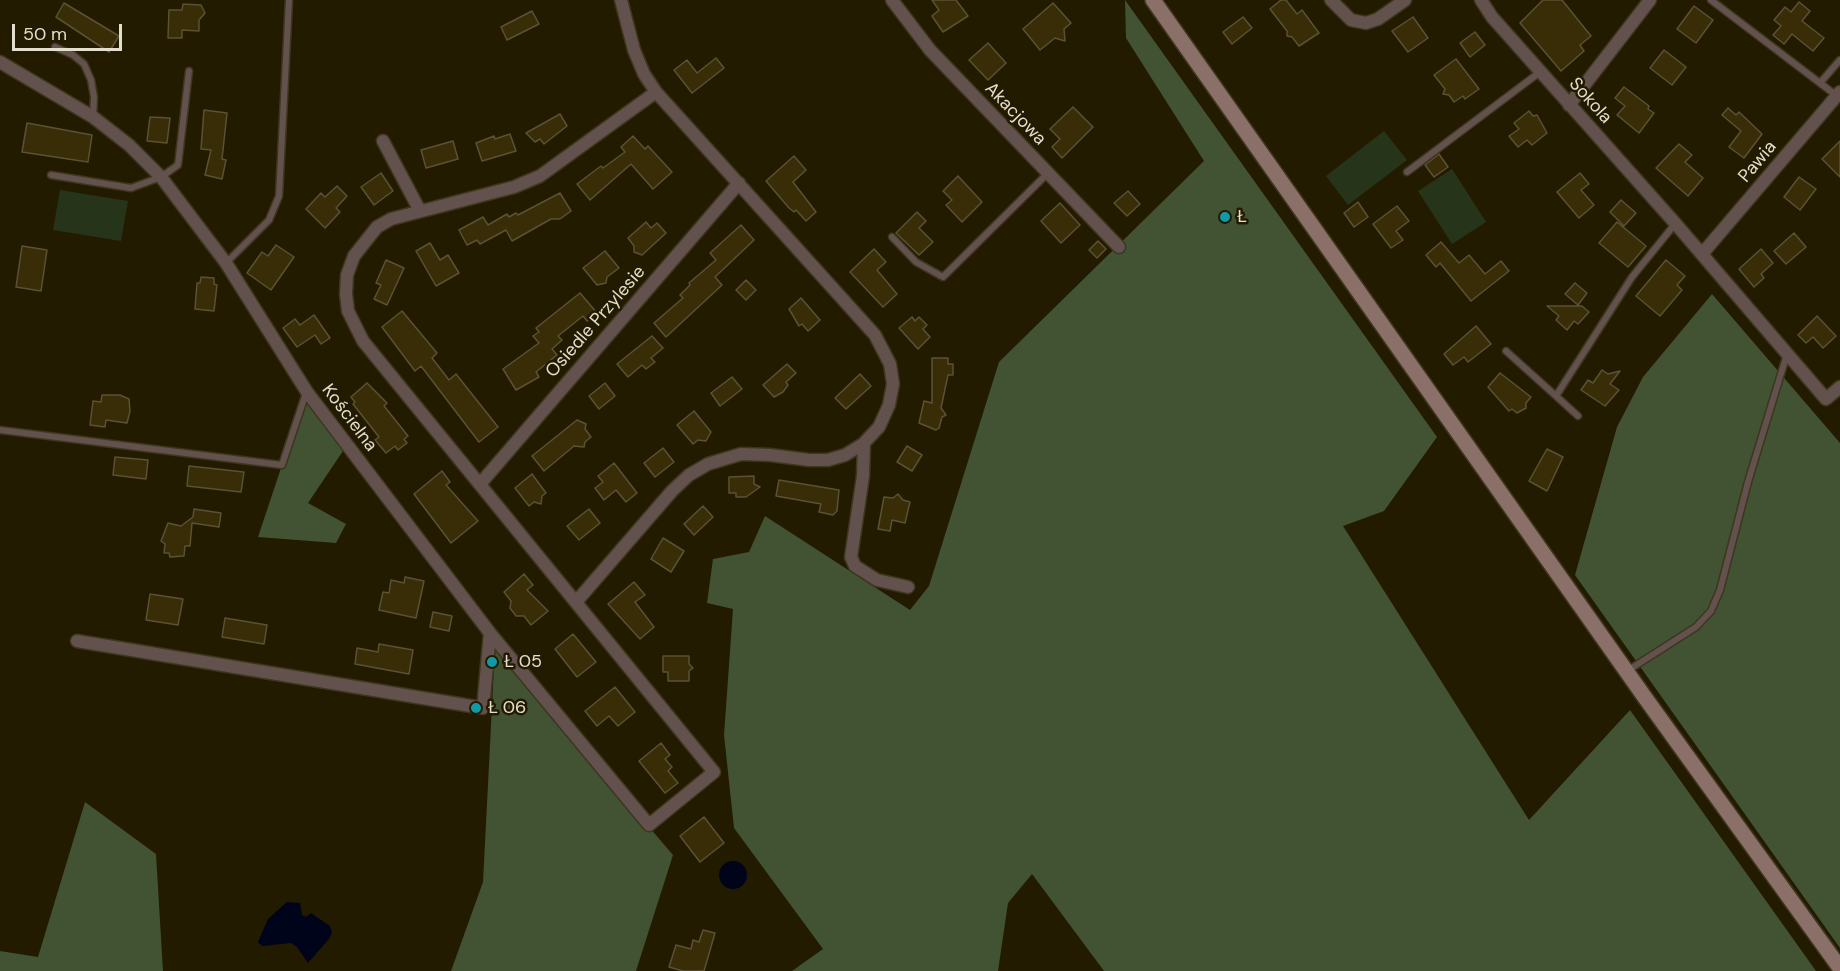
<!DOCTYPE html>
<html>
<head>
<meta charset="utf-8">
<style>
  body { margin:0 }
  #map { position:relative; width:1840px; height:971px; overflow:hidden; background:#231b00; font-family:"DM Sans",sans-serif }
  canvas { display:block }
  .scale { position:absolute; left:12px; top:24px; width:110px; height:27px; box-sizing:border-box; border:3px solid #e3decd; border-top:0; padding-left:8px; font-size:18px; line-height:21px; white-space:nowrap; color:#e3decd; -webkit-text-stroke:4px #231b00; paint-order:stroke }
</style>
</head>
<body>
<div id="map">
<canvas width="1840" height="971"></canvas>
<div class="scale">50 m</div>
</div>
<script>
const ctx = document.querySelector('canvas').getContext('2d');
ctx.lineJoin = 'round';
function paint(path, color) { ctx.fillStyle = color; ctx.fill(path, 'evenodd'); }
const poly = rows => new Path2D(rows.map(r => 'M' + r).join(''));
function strokePath(path, color, width, dash) { ctx.strokeStyle = color; ctx.lineWidth = width; ctx.lineCap = dash ? 'butt' : 'round'; ctx.setLineDash(dash || []); ctx.stroke(path); }
function write(font, color, halo, rows, align = 'center') {
  ctx.font = font + ' "DM Sans",sans-serif'; ctx.lineWidth = 5; ctx.setLineDash([]); ctx.textBaseline = 'middle'; ctx.strokeStyle = halo; ctx.fillStyle = color; for (const [text, x, y, turn = 0] of rows) {
    ctx.save(); ctx.translate(x, y); ctx.rotate((+turn || 0) * Math.PI / 180); ctx.textAlign = isNaN(turn) ? turn : align; if (halo) ctx.strokeText(text, 0, 0); ctx.fillText(text, 0, 0); ctx.restore();
  }
}
paint(poly([
  [1384,131,1407,160,1348,205,1326,176],
  [1452,169,1486,222,1452,244,1418,191],
  [60,190,128,201,121,241,53,230]
]), '#263519');
paint(poly([
  [1125,0,1437,437,1384,511,1343,526,1529,820,1630,710,1816,971,1104,971,1032,874,1008,903,998,971,792,971,823,949,734,828,724,735,733,609,707,603,713,559,749,552,765,516,910,610,929,586,999,362,1204,161,1126,38],
  [1712,294,1840,443,1840,948,1575,575,1617,427,1643,377],
  [304,399,345,448,308,503,346,524,336,543,258,537],
  [495,647,673,855,636,971,451,971,483,882],
  [85,802,156,854,163,971,0,971,0,951,38,957]
]), '#415333');
paint(poly([
  '719 875a14 14 0 1 1 28 0a14 14 0 1 1-28 0Z',
  [287,902,300,903,302,915,306,917,311,913,330,926,332,932,329,939,308,963,297,947,291,943,262,946,258,942,268,919]
]), '#00041a');
const building = poly([
  [932,0,956,0,968,16,943,32,932,16,939,10,932,0],
  [1281,0,1286,0,1297,14,1302,10,1319,33,1299,46,1292,37,1287,36,1287,31,1270,9,1281,0],
  [1543,0,1562,0,1591,36,1580,45,1584,51,1561,71,1520,23,1543,0],
  [1799,2,1810,11,1802,21,1824,38,1813,51,1792,34,1784,44,1773,35,1781,26,1774,20,1785,7,1791,12,1799,2],
  [64,3,119,36,109,52,56,17,64,3],
  [1053,3,1071,23,1064,29,1065,41,1055,38,1040,50,1023,29,1053,3],
  [183,4,201,5,205,13,199,20,199,31,182,30,182,38,168,38,169,10,182,10,183,4],
  [1694,6,1713,20,1696,43,1677,29,1694,6],
  [532,11,539,24,507,40,501,27,532,11],
  [1243,17,1252,28,1232,44,1223,32,1243,17],
  [1413,17,1428,38,1408,52,1392,31,1413,17],
  [1475,32,1485,45,1470,57,1460,43,1475,32],
  [988,43,1006,63,988,80,969,60,988,43],
  [1664,50,1686,67,1672,85,1650,68,1664,50],
  [716,58,724,68,692,93,674,70,687,60,697,73,716,58],
  [1456,59,1479,89,1465,99,1463,96,1454,102,1449,95,1443,94,1445,89,1434,75,1456,59],
  [1624,87,1649,106,1648,109,1654,113,1639,133,1617,115,1625,106,1615,98,1624,87],
  [1073,107,1093,127,1062,158,1052,147,1060,139,1050,129,1073,107],
  [1728,108,1736,115,1739,112,1762,134,1744,158,1729,147,1741,131,1722,115,1728,108],
  [204,110,227,113,222,159,226,160,222,179,205,175,211,150,201,149,204,110],
  [1529,111,1533,116,1537,115,1547,133,1532,145,1527,140,1518,147,1509,136,1519,129,1514,123,1529,111],
  [560,114,567,126,544,144,540,139,535,142,526,133,560,114],
  [150,117,170,118,167,143,147,141,150,117],
  [27,123,92,135,88,162,22,152,27,123],
  [510,134,516,151,482,161,476,143,494,136,495,139,510,134],
  [633,136,645,149,648,146,672,172,653,189,631,164,590,200,577,184,601,166,603,168,625,152,621,147,633,136],
  [453,141,458,159,426,168,421,150,453,141],
  [1840,141,1840,177,1822,159,1840,141],
  [1679,144,1692,155,1685,162,1703,178,1688,196,1656,168,1679,144],
  [1439,154,1448,167,1434,177,1425,165,1439,154],
  [794,156,806,170,793,182,816,212,806,221,796,210,794,212,789,208,766,181,794,156],
  [381,173,393,191,374,205,361,187,381,173],
  [1580,173,1589,184,1581,190,1594,205,1579,218,1557,192,1580,173],
  [958,176,982,202,962,222,946,205,952,200,943,191,958,176],
  [1799,177,1816,189,1800,210,1784,197,1799,177],
  [337,186,347,196,336,208,340,212,325,228,306,209,321,193,325,197,337,186],
  [1128,191,1140,204,1127,216,1114,203,1128,191],
  [560,193,571,211,560,219,551,219,512,241,506,230,480,244,477,240,467,245,459,230,483,217,488,225,507,214,509,217,516,213,518,215,560,193],
  [1621,200,1636,213,1624,226,1610,212,1621,200],
  [1358,202,1368,217,1354,227,1344,213,1358,202],
  [1060,203,1080,225,1061,243,1041,221,1060,203],
  [1397,206,1409,221,1396,231,1403,240,1391,248,1373,224,1397,206],
  [917,212,926,221,919,228,933,242,919,255,896,233,917,212],
  [646,222,651,228,657,223,666,233,642,255,634,252,634,246,628,238,646,222],
  [1617,222,1646,246,1628,267,1599,243,1617,222],
  [741,225,754,240,715,277,722,285,666,337,654,323,683,298,680,295,690,285,689,283,716,260,710,253,741,225],
  [1794,233,1806,247,1786,264,1774,251,1794,233],
  [1098,241,1106,249,1097,258,1089,250,1098,241],
  [1441,242,1459,263,1469,255,1485,274,1501,261,1509,271,1471,301,1440,263,1436,267,1426,255,1441,242],
  [430,243,440,260,448,255,459,273,436,286,416,251,430,243],
  [276,245,294,257,271,290,247,273,262,252,268,256,276,245],
  [22,246,47,250,41,291,16,287,22,246],
  [874,249,886,262,877,270,897,294,883,307,850,272,874,249],
  [1761,249,1773,263,1761,274,1764,278,1754,287,1739,269,1761,249],
  [605,251,619,268,607,277,606,283,597,285,583,268,605,251],
  [386,260,404,268,387,305,374,299,381,285,376,283,386,260],
  [1666,260,1685,276,1677,285,1682,290,1660,316,1636,296,1666,260],
  [201,277,214,278,214,284,217,285,214,311,195,309,197,283,200,283,201,277],
  [746,280,756,290,746,300,736,290,746,280],
  [1575,283,1587,293,1578,305,1565,294,1575,283],
  [580,293,597,313,587,321,583,316,558,336,562,340,552,349,557,355,536,372,539,377,516,390,503,369,539,343,533,336,539,332,536,328,580,293],
  [801,298,820,320,808,331,802,324,799,326,789,309,801,298],
  [1547,306,1582,306,1589,312,1578,324,1574,321,1567,330,1556,320,1559,316,1547,306],
  [402,311,437,353,432,358,449,380,456,374,498,427,479,442,421,366,415,371,382,327,402,311],
  [314,315,330,338,321,344,315,335,297,347,283,328,295,319,300,325,314,315],
  [1817,316,1836,336,1823,348,1813,337,1806,343,1798,335,1817,316],
  [912,317,915,321,919,317,927,325,923,329,930,337,918,349,899,328,912,317],
  [1476,326,1491,344,1468,362,1464,357,1453,365,1444,354,1476,326],
  [652,336,663,348,651,358,655,362,646,369,642,365,628,377,617,364,652,336],
  [932,358,948,358,948,364,953,364,953,375,948,375,941,408,946,415,942,417,939,428,936,430,919,423,924,401,932,403,932,358],
  [787,364,796,373,786,382,788,385,783,392,774,397,763,385,787,364],
  [1602,370,1608,374,1620,371,1610,384,1619,390,1605,406,1581,390,1588,380,1593,383,1602,370],
  [1500,373,1531,397,1526,403,1526,408,1517,413,1512,409,1509,411,1488,387,1500,373],
  [860,374,871,386,846,409,835,398,860,374],
  [732,377,742,389,720,406,711,393,732,377],
  [367,383,387,403,384,406,408,436,404,439,407,443,398,450,395,446,386,453,375,440,379,437,353,404,355,402,351,397,367,383],
  [605,383,615,396,599,409,589,396,605,383],
  [102,395,120,395,129,399,130,411,127,423,106,420,105,427,90,425,93,401,101,402,102,395],
  [694,411,711,432,706,441,698,440,693,444,677,425,694,411],
  [577,420,586,424,585,429,591,437,585,442,584,447,574,446,544,471,532,456,577,420],
  [907,446,922,455,912,471,897,462,907,446],
  [663,448,674,462,655,477,644,463,663,448],
  [1547,449,1563,457,1547,491,1529,481,1547,449],
  [115,457,148,460,146,479,113,475,115,457],
  [614,463,637,493,626,502,616,490,604,500,595,488,603,482,598,476,614,463],
  [189,466,244,472,241,492,187,486,189,466],
  [442,471,450,482,446,485,478,521,451,543,414,494,442,471],
  [532,474,546,493,542,496,541,504,534,502,529,506,515,488,532,474],
  [754,476,754,484,760,487,746,497,736,497,736,493,729,493,729,477,754,476],
  [779,480,839,490,837,511,833,515,819,512,821,504,776,496,779,480],
  [898,494,903,500,910,502,905,523,892,520,890,531,878,529,884,497,893,498,898,494],
  [703,506,713,517,694,535,684,524,703,506],
  [194,509,221,513,219,527,192,523,190,546,185,546,184,556,170,557,169,553,164,553,165,544,161,541,168,523,181,526,193,517,194,509],
  [589,509,600,523,579,540,567,526,589,509],
  [663,538,684,551,671,572,651,559,663,538],
  [524,574,533,585,527,590,548,611,531,625,524,616,516,616,510,608,511,601,504,592,524,574],
  [405,577,424,581,416,618,379,610,383,592,389,593,391,580,404,583,405,577],
  [634,582,645,595,635,602,654,627,640,639,608,604,634,582],
  [150,594,183,599,178,625,146,620,150,594],
  [433,612,452,616,449,631,430,627,433,612],
  [225,618,267,625,264,644,222,637,225,618],
  [573,634,596,662,577,677,555,649,573,634],
  [379,644,413,650,409,674,355,664,357,648,378,652,379,644],
  [663,656,689,656,689,664,693,668,689,671,689,681,668,681,668,672,663,672,663,656],
  [615,687,635,712,618,726,609,716,597,726,585,711,615,687],
  [661,743,670,755,665,759,672,767,668,771,678,783,665,793,639,761,661,743],
  [704,817,724,843,700,862,680,836,704,817],
  [703,930,715,933,704,971,683,971,669,967,676,945,691,949,693,940,699,942,703,930]
]);
paint(building, '#382d07');
strokePath(building, '#5b5234', 1.5);
const service = poly([
  [1711,0,1837,96],
  [55,47,73,55,84,64,91,80,94,97,93,117],
  [1820,83,1840,60],
  [1407,172,1540,72],
  [51,175,131,188,161,177,178,165,189,71],
  [892,237,916,262,943,277,1047,174],
  [226,263,269,220,279,196,289,0],
  [1506,351,1556,396,1632,277,1675,224],
  [1556,396,1578,416],
  [0,430,282,465,306,393],
  [1627,671,1696,627,1711,611,1720,590,1748,482,1787,354]
]);
const minor = poly([
  [892,0,930,50,1119,247],
  [1331,0,1351,20,1366,23,1378,19,1405,0],
  [1481,0,1492,17,1675,223,1826,399,1840,387],
  [0,62,93,117,129,145,161,177,226,263,307,392,490,633,649,825,714,772,363,341,348,311,346,294,347,275,354,256,377,227,391,219,514,187,540,176,656,92],
  [1569,105,1650,0],
  [383,141,420,211],
  [1702,254,1840,92],
  [864,443,863,476,851,557,855,566,877,580,908,587],
  [480,484,739,183],
  [576,602,672,491,689,475,708,464,741,454,770,455,809,460,828,460,845,455,863,444,879,427,889,405,893,384,890,364,875,335,656,92,644,74,634,50,621,0],
  [77,641,483,708,490,633]
]);
const secondary = poly([
  [1153,0,1646,699,1840,968]
]);
strokePath(service, '#3e361d', 9);
strokePath(minor, '#3e361d', 15);
strokePath(secondary, '#3e361d', 18);
strokePath(service, '#63514d', 6);
strokePath(minor, '#63514d', 12);
strokePath(secondary, '#8b6f69', 15);
for (const [x, y, r, color] of [
  [1225,217,6,"#0f9aa8"],
  [492,662,6,"#0f9aa8"],
  [476,708,6,"#0f9aa8"]
]) { const dot = new Path2D(); dot.arc(x, y, r, 0, 2 * Math.PI); ctx.fillStyle = color; ctx.fill(dot); strokePath(dot, '#231b00', 2); }
write('18px', '#e3decd', '#231b00', [
  ["Sokola",1590,101,48],
  ["Akacjowa",1015,114,46],
  ["Pawia",1758,162,-50],
  ["Osiedle Przylesie",596,322,-49],
  ["Kościelna",349,418,53]
]);
write('18px', '#e3decd', '#231b00', [
  ["Ł",1237,217],
  ["Ł 05",504,662],
  ["Ł 06",488,708]
], 'left');
</script>
</body>
</html>
